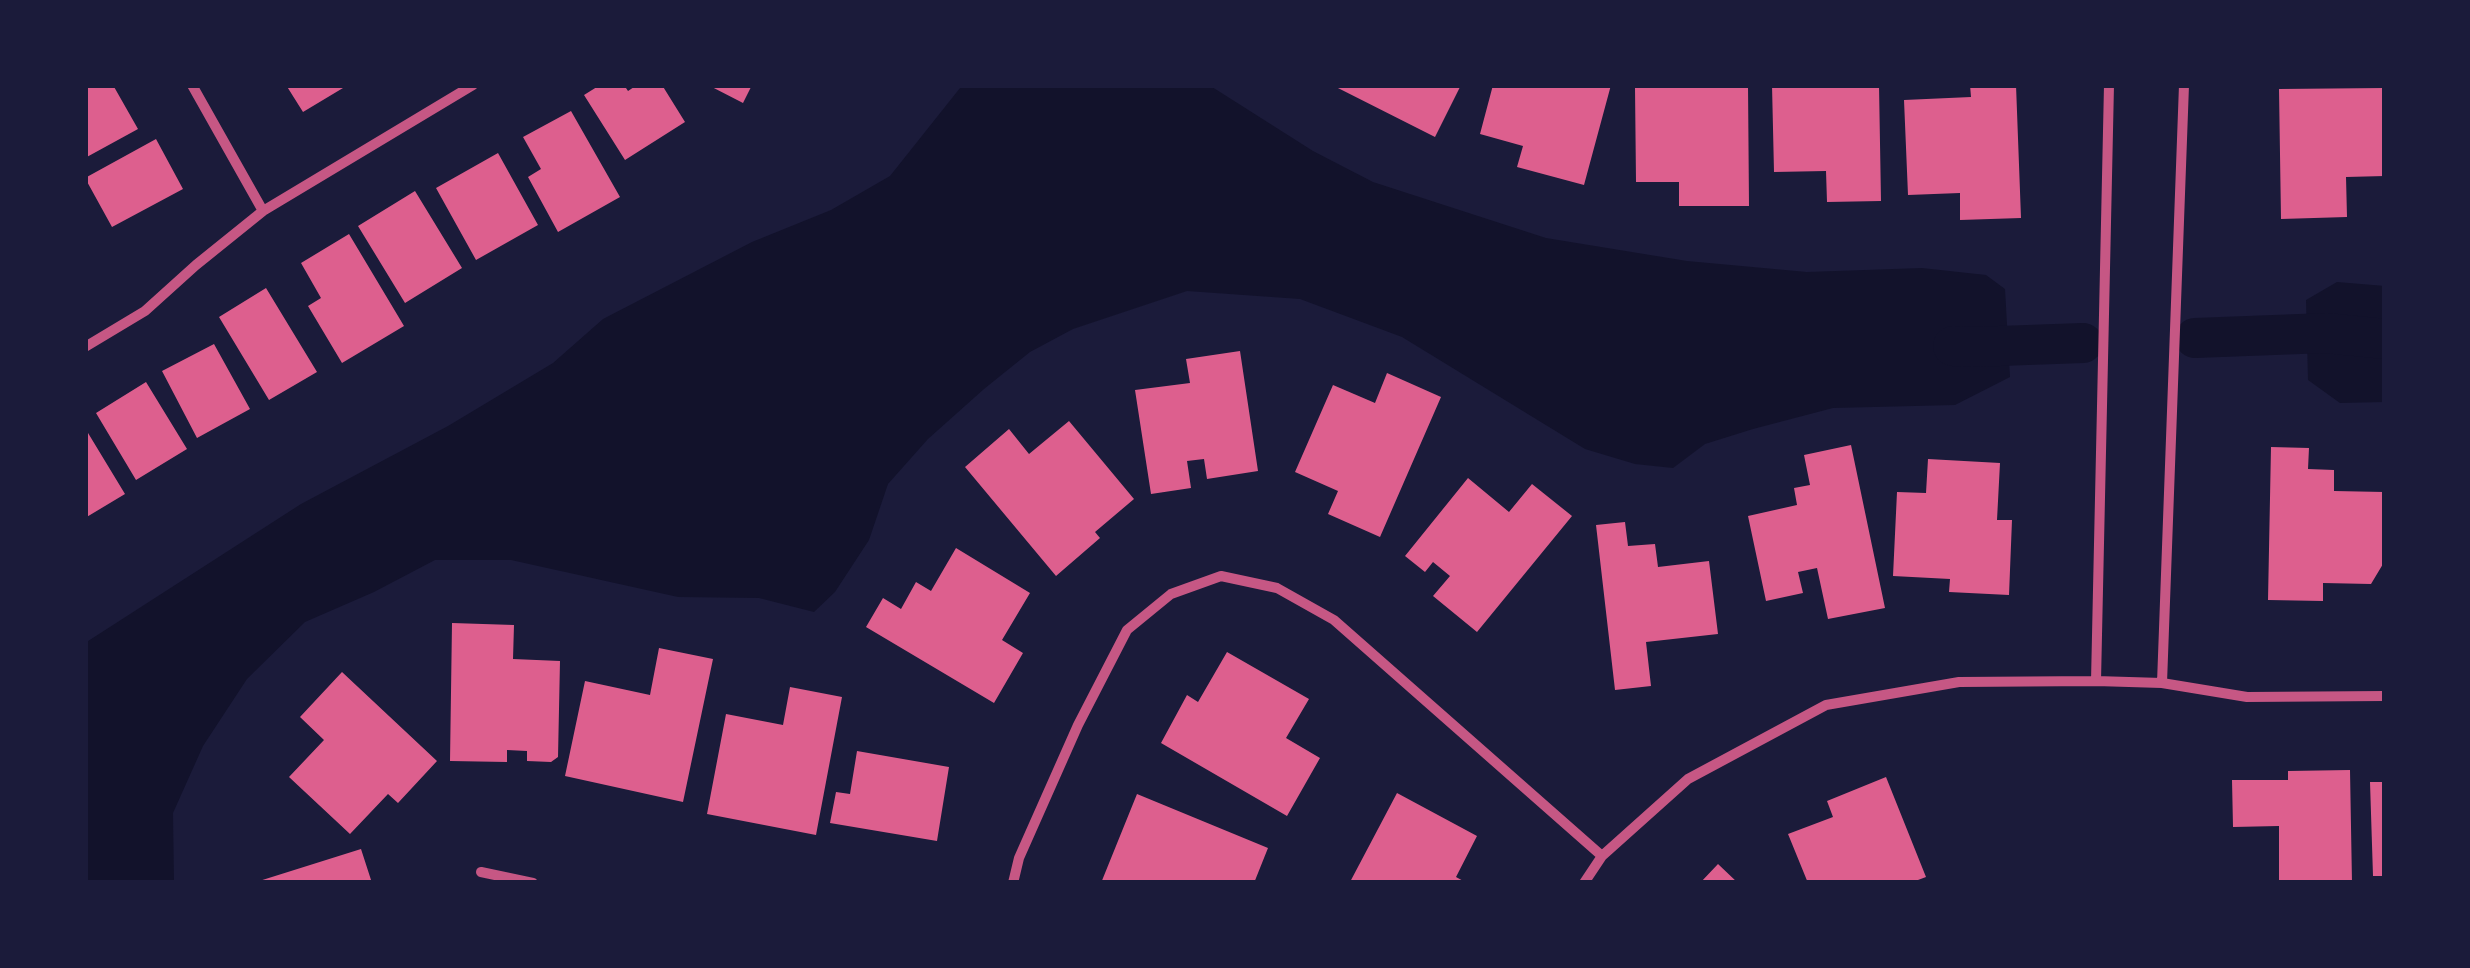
<!DOCTYPE html>
<html>
<head>
<meta charset="utf-8">
<style>
  body { margin:0 }
  #map { position:relative; width:2470px; height:968px; overflow:hidden; background:#1b1b3a; font-family:"Fira Sans",sans-serif }
  canvas { display:block }
  .frame { position:absolute; inset:0; border:88px solid #1b1b3a; pointer-events:none }
</style>
</head>
<body>
<div id="map">
<canvas width="2470" height="968"></canvas>
<div class="frame"></div>
</div>
<script>
const ctx = document.querySelector('canvas').getContext('2d');
ctx.lineJoin = 'round';
function paint(path, color) { ctx.fillStyle = color; ctx.fill(path, 'evenodd'); }
const poly = rows => new Path2D(rows.map(r => 'M' + r).join(''));
function strokePath(path, color, width, dash) { ctx.strokeStyle = color; ctx.lineWidth = width; ctx.lineCap = dash ? 'butt' : 'round'; ctx.setLineDash(dash || []); ctx.stroke(path); }
paint(poly([
  [959,85,1209,85,1313,151,1373,182,1546,238,1687,261,1807,272,1922,268,1986,275,2005,289,2010,377,1955,405,1833,408,1753,429,1705,444,1673,468,1635,464,1585,449,1402,337,1300,299,1187,291,1073,329,1030,352,984,389,928,439,888,484,869,540,835,592,814,612,759,598,678,597,511,560,435,560,374,592,305,622,247,679,203,746,173,813,174,883,85,883,85,643,301,504,448,426,553,363,603,319,752,242,831,210,890,176,960,88],
  [2337,282,2385,286,2385,402,2340,403,2308,380,2306,300]
]), '#12122b');
strokePath(poly([
  [2195,338,2326,333,2385,339],
  [1953,346,1972,347,2083,343]
]), '#12122b', 40);
paint(poly([
  [91,85,113,85,138,129,85,158,85,89],
  [286,85,348,85,303,112],
  [600,85,624,85,628,91,637,85,662,85,685,122,625,160,584,95],
  [708,85,752,85,743,103],
  [1332,85,1461,85,1435,137],
  [1493,85,1611,85,1584,185,1517,167,1523,146,1480,134],
  [1702,85,1748,85,1749,206,1679,206,1679,182,1636,182,1635,88,1702,87],
  [1772,85,1879,85,1881,201,1827,202,1826,171,1774,172],
  [1970,85,2016,85,2021,218,1960,220,1960,193,1908,195,1904,100,1971,97],
  [2385,88,2385,176,2346,177,2347,217,2281,219,2279,89],
  [571,111,620,197,558,232,528,177,541,169,523,137],
  [156,139,183,189,112,227,85,178],
  [498,153,538,225,476,260,436,188],
  [415,191,462,268,405,303,358,226],
  [349,234,404,326,342,363,308,306,321,298,301,263],
  [266,288,317,372,269,400,219,317],
  [214,344,250,409,197,438,162,371],
  [1240,351,1258,471,1207,479,1204,459,1187,461,1191,488,1151,494,1135,390,1190,383,1186,359],
  [1387,373,1441,397,1380,537,1328,514,1338,491,1295,472,1333,385,1375,403],
  [146,382,187,449,136,480,96,413],
  [1069,421,1134,499,1095,532,1100,538,1056,576,965,467,1009,429,1029,454],
  [85,428,125,494,85,518],
  [1851,445,1885,608,1828,619,1817,568,1798,572,1803,593,1766,601,1748,516,1797,505,1794,488,1810,485,1804,455],
  [2271,447,2309,448,2308,469,2334,470,2334,491,2384,492,2383,564,2371,584,2323,583,2323,601,2268,600],
  [1928,459,2000,463,1997,520,2012,520,2009,595,1949,592,1950,579,1893,576,1897,492,1926,493],
  [1468,478,1509,512,1532,484,1572,516,1477,632,1433,596,1450,576,1433,562,1425,572,1405,556],
  [1625,522,1628,546,1655,544,1658,567,1709,561,1718,634,1646,642,1651,686,1615,690,1596,525],
  [956,548,1030,593,1002,640,1023,653,994,703,866,627,883,598,901,609,916,582,931,591],
  [452,623,514,625,513,659,560,661,558,757,551,762,527,761,527,751,507,750,507,762,450,761],
  [659,648,713,659,683,802,565,776,585,681,650,695],
  [1227,652,1309,699,1286,738,1320,758,1287,816,1161,743,1187,695,1198,702],
  [342,672,437,761,398,803,388,794,350,834,289,777,324,740,300,717],
  [790,687,842,697,816,835,707,814,726,714,783,725],
  [857,751,949,767,937,841,830,823,836,792,850,794],
  [2350,770,2352,883,2279,883,2279,826,2233,827,2232,780,2288,780,2288,771],
  [1886,777,1926,877,1910,883,1808,883,1788,834,1833,817,1827,801],
  [2370,782,2385,782,2385,876,2373,876],
  [1397,793,1477,836,1456,877,1467,883,1350,882],
  [1137,794,1268,848,1254,883,1101,883],
  [361,849,372,883,256,883,256,882],
  [1718,864,1738,883,1700,883]
]), '#dd5f8e');
strokePath(poly([
  [192,85,263,211],
  [85,347,145,311,196,265,263,211,473,85],
  [2096,681,2109,85],
  [2162,683,2184,85],
  [481,872,533,883],
  [1013,883,1019,858,1078,725,1127,630,1171,594,1221,576,1277,588,1334,620,1602,856],
  [1584,883,1602,856,1688,779,1826,705,1959,682,2096,681,2162,683,2247,697,2385,696]
]), '#c65784', 10);
</script>
</body>
</html>
